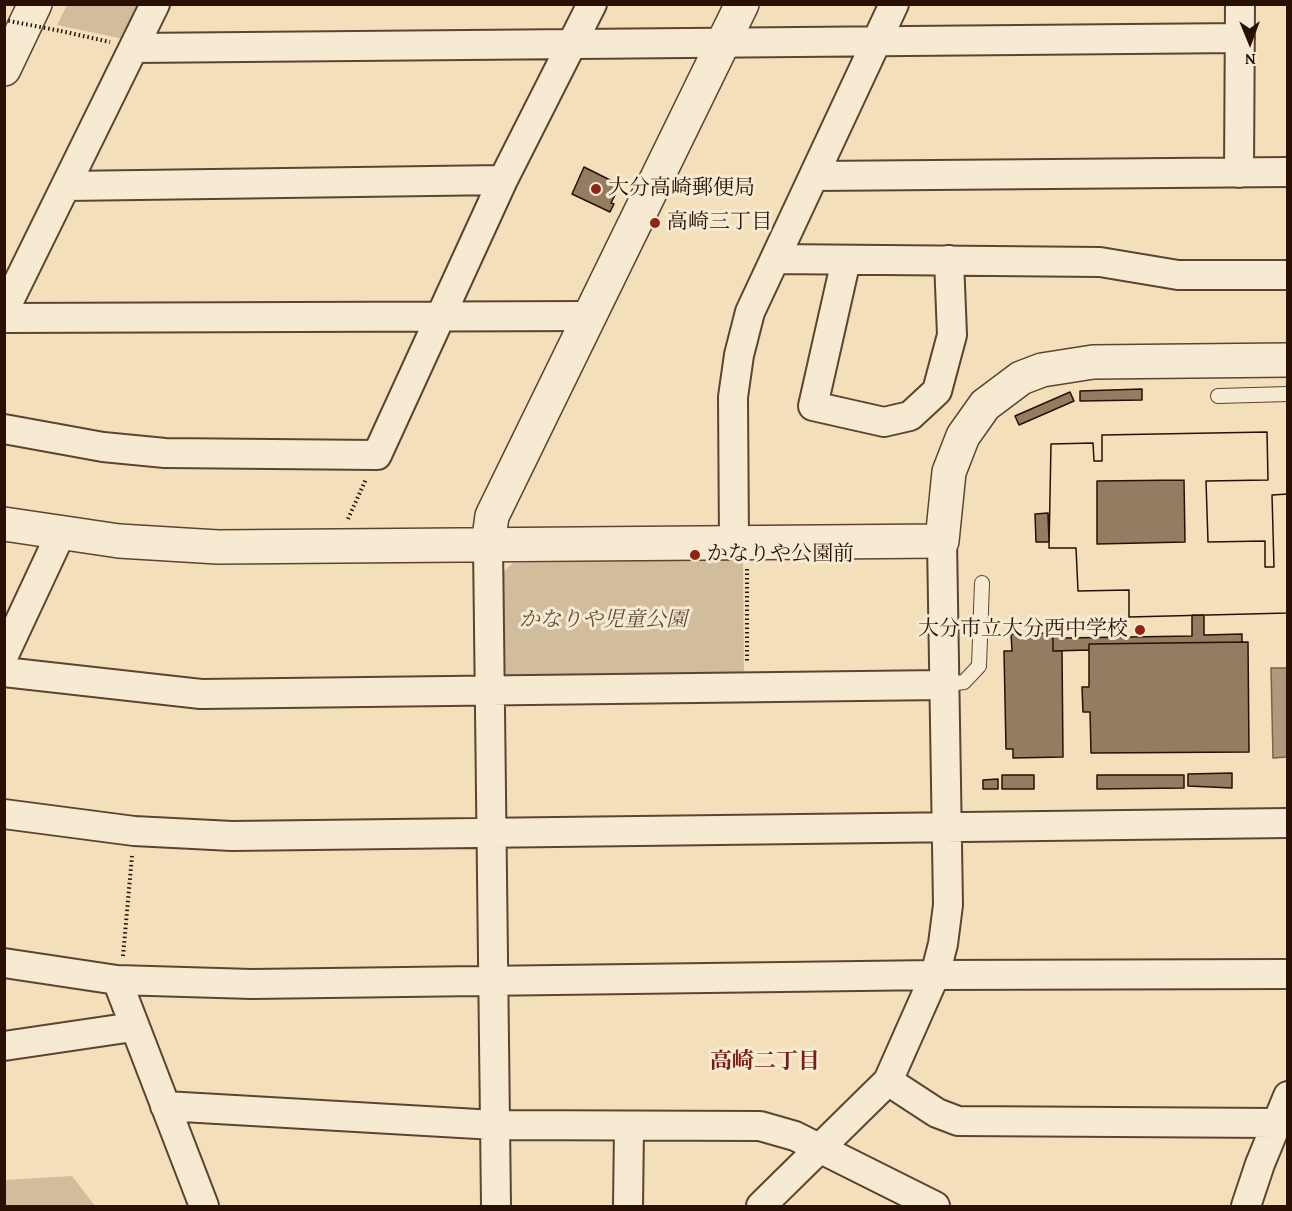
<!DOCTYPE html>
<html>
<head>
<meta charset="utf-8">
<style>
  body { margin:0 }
  #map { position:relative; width:1292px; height:1211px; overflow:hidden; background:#f3dfba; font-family:"Gentium Book Plus",serif }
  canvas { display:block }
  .frame { position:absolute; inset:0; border:6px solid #2a1003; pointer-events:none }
  .north { position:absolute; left:1220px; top:12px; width:60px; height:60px; -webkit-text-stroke:4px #f7ead2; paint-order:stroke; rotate:179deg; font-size:16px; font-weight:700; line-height:24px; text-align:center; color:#2a1003 }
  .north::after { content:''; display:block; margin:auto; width:21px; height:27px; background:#2a1003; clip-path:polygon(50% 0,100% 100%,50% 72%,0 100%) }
</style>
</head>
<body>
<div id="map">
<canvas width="1292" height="1211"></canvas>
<div class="frame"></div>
<div class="north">N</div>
</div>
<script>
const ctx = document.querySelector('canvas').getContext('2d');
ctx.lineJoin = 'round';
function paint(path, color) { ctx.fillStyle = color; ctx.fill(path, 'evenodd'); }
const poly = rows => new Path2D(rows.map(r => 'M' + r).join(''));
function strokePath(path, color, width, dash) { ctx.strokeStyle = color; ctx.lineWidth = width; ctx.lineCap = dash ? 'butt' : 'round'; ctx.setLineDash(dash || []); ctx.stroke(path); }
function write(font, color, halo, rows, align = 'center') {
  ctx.font = font + ' "Gentium Book Plus","Noto Serif JP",serif'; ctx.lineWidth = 6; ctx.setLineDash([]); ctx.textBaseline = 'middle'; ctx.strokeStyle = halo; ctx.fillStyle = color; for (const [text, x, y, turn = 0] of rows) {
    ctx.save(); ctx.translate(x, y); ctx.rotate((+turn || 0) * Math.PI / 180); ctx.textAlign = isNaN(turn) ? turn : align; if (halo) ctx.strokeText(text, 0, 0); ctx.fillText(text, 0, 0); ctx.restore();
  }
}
paint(poly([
  [67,5,141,5,124,39,57,25],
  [743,559,744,679,512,681,502,670,502,573,513,563],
  [72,1176,95,1206,5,1206,5,1180]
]), '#d1bc9b');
const water = poly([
  [1271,668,1287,668,1287,757,1273,758,1271,668]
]);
paint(water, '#af997c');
strokePath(water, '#7a624c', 1.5);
const building = poly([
  [584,167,620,185,611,203,614,204,610,212,572,194,584,167],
  [1142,389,1142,400,1080,401,1080,391,1142,389],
  [1070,392,1074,401,1019,425,1015,416,1070,392],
  [1267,432,1268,480,1206,481,1208,542,1265,541,1265,567,1274,567,1272,495,1288,494,1288,613,1129,617,1129,590,1078,591,1076,548,1049,548,1051,444,1093,443,1094,461,1102,461,1102,435,1267,432],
  [1184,480,1185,542,1097,544,1097,481,1184,480],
  [1267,432,1268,480,1206,481,1208,542,1265,541,1265,567,1274,567,1272,495,1288,494,1288,613,1129,617,1129,590,1078,591,1076,548,1049,548,1051,444,1093,443,1094,461,1102,461,1102,435,1267,432],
  [1048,513,1049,542,1036,542,1035,514,1048,513],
  [1192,615,1204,615,1204,635,1242,634,1242,642,1089,644,1089,650,1053,651,1053,633,1063,633,1063,638,1192,636,1192,615],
  [1053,633,1053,651,1062,651,1063,757,1013,758,1013,749,1006,749,1004,651,1012,651,1011,634,1053,633],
  [1248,642,1249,752,1091,753,1090,712,1083,712,1082,687,1089,687,1089,644,1248,642],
  [1232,773,1232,788,1188,786,1188,774,1232,773],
  [1002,775,1034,775,1034,789,1002,789,1002,775],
  [1097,775,1184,775,1184,788,1097,789,1097,775],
  [998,779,998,789,983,789,983,780,998,779]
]);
paint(building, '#937c62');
strokePath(building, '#2a1003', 1.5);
const service = poly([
  [1218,396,1288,394],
  [942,685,964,682,979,666,982,583]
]);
const minor = poly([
  [134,48,1240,38],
  [1239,173,1240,4],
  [815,176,1288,172],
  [66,186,503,180],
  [775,259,1100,262,1178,275,1288,275],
  [846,260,813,406,884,422,910,416,937,391,952,335,949,260],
  [4,311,155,4],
  [4,318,591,316],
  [4,429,103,447,165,453,377,455,503,180,592,4],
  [734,543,733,397,739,355,750,312,894,4],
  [488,545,496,1206],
  [4,655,61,533],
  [4,672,201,694,942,685],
  [4,814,134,831,232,836,1288,823],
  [4,963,117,980,252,984,935,975,1288,974],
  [117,980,204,1206],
  [4,1046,133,1027],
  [888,1081,937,1113,958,1121,1275,1123],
  [165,1106,495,1125,760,1126,795,1136,935,1206],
  [628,1206,629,1127],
  [761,1206,888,1081,935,975,943,944,948,905,942,541],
  [1246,1206,1260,1164,1288,1096]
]);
const tertiary = poly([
  [4,69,35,4],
  [4,524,119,541,218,547,942,541,949,472,963,436,985,405,1021,378,1042,370,1093,362,1288,360],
  [488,545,492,516,742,4]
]);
strokePath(service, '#5c4431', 16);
strokePath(minor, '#5c4431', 32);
strokePath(tertiary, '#5c4431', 36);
strokePath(poly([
  [61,31,110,42],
  [348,519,366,479],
  [747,569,747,663],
  [123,956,132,856]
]), '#2a1003', 4, [1.5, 3]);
strokePath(service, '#f7ead2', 14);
strokePath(minor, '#f7ead2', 28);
strokePath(tertiary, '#f7ead2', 33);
strokePath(poly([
  [4,20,61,31]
]), '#2a1003', 4, [1.5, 3]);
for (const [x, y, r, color] of [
  [596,189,6,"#8f2418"],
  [655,223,6,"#8f2418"],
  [695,555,6,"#8f2418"],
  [1140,630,6,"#8f2418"]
]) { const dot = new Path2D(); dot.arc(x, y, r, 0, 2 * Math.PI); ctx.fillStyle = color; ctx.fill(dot); strokePath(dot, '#f7ead2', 2); }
write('21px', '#2a1003', '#f7ead2', [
  ["大分高崎郵便局",608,189],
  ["高崎三丁目",667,223],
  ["かなりや公園前",707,555],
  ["大分市立大分西中学校",1128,630,"right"]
], 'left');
write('italic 21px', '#644c38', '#f7ead2', [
  ["かなりや児童公園",603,621]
]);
write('bold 22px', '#7a1f14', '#f7ead2', [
  ["高崎二丁目",765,1062]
]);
</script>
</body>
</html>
